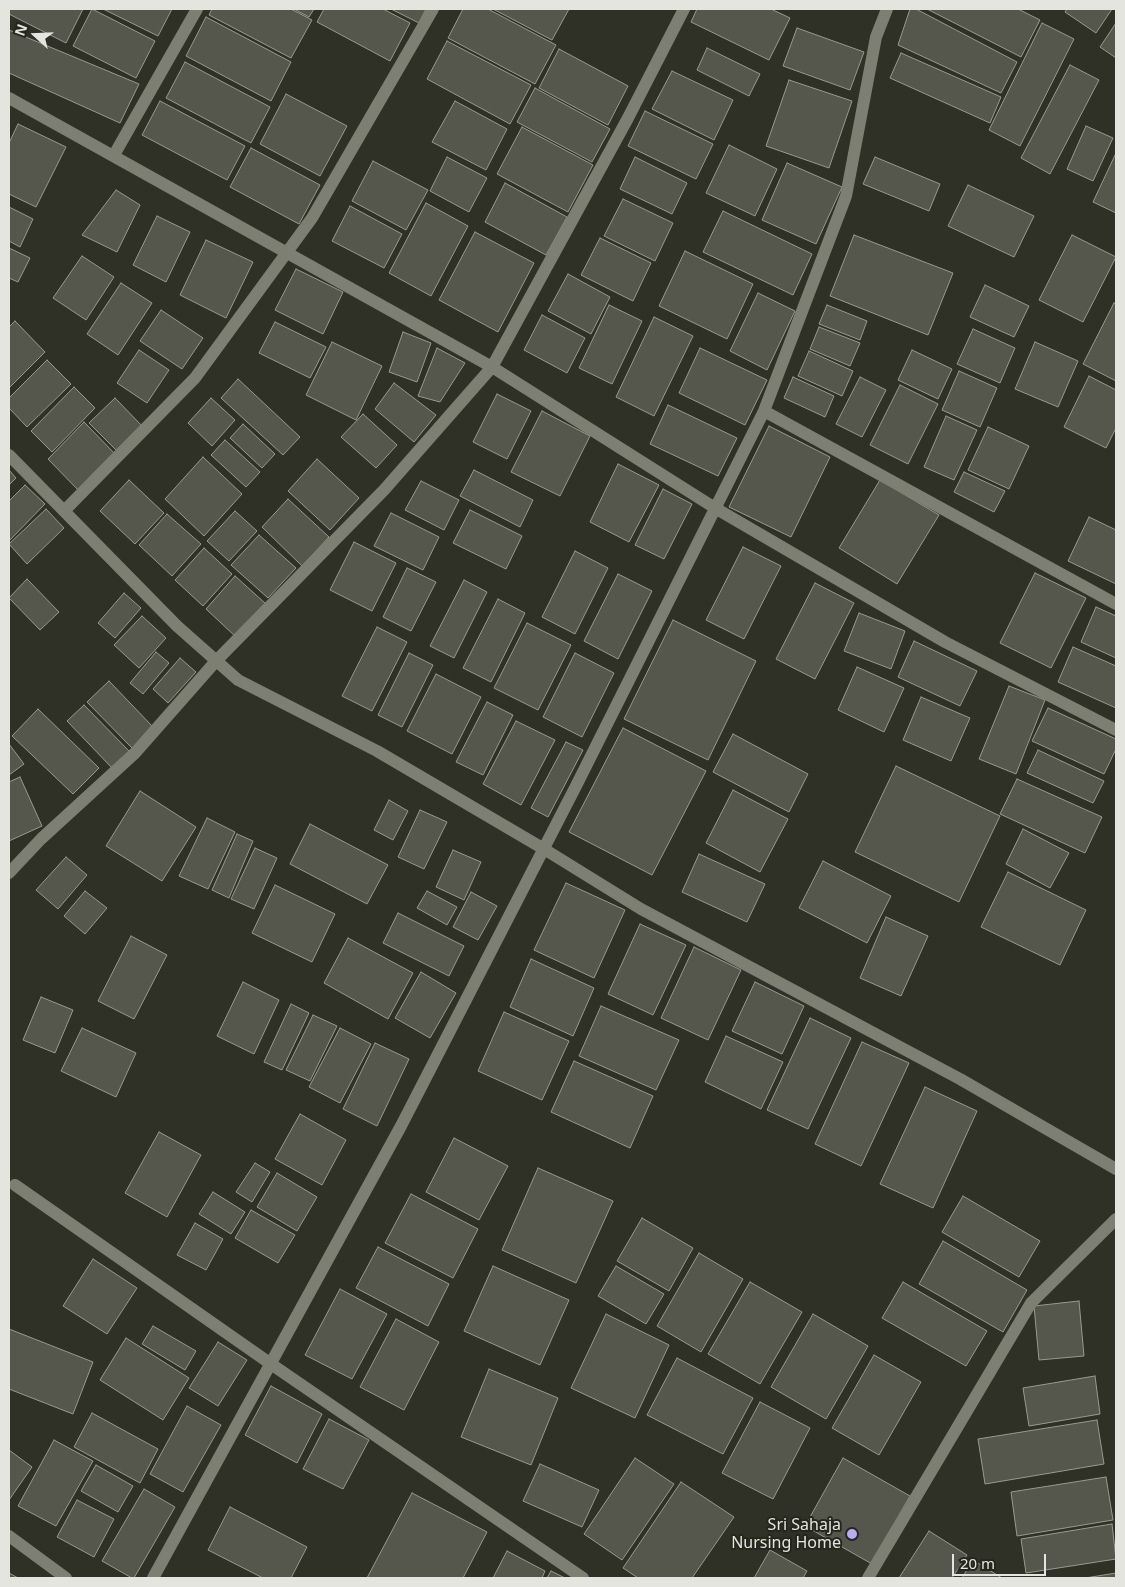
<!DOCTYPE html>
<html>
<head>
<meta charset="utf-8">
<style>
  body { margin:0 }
  #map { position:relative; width:1125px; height:1587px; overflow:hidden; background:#2f3026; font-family:"Noto Sans",sans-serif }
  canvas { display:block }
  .frame { position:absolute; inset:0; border:10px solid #e4e5df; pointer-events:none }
  .north { position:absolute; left:10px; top:10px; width:50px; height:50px; -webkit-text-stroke:4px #25271c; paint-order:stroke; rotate:290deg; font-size:14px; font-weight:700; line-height:20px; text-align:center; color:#e4e5df }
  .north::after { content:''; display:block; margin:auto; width:18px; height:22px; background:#e4e5df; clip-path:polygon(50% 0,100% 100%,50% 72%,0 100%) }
  .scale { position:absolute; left:952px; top:1554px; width:94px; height:22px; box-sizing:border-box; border:2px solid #e4e5df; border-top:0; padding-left:6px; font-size:15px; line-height:18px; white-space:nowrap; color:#e4e5df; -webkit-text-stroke:4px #25271c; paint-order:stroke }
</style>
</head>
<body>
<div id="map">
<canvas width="1125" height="1587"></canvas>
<div class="frame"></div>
<div class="north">N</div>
<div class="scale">20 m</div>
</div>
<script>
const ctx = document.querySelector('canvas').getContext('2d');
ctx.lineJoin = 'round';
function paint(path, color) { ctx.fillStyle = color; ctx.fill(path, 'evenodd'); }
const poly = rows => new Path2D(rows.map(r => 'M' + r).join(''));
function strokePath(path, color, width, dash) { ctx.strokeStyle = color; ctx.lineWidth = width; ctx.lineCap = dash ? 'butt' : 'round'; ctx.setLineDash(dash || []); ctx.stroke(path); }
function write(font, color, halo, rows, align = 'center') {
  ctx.font = font + ' "Noto Sans",sans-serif'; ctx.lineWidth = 4; ctx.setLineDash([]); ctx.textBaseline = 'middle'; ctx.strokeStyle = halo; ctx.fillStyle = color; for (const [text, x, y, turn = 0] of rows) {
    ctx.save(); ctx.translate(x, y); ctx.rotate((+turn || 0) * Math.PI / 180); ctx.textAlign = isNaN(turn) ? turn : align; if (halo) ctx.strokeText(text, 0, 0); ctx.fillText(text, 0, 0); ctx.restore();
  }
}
const building = poly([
  [9,9,83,9,66,43,9,14,9,9],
  [92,9,155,41,136,78,73,46,92,9],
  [103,9,172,9,158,36,103,9],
  [212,9,291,9,312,20,291,58,209,15,212,9],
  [294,9,314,9,309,17,294,9],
  [324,9,383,9,410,23,390,61,317,22,324,9],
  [391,9,426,9,419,23,391,9],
  [463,9,488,9,556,45,535,84,448,38,463,9],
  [493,9,569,9,552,40,493,9],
  [697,9,771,9,790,18,769,60,691,22,697,9],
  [910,9,916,9,1017,62,1001,93,898,45,910,9],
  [927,9,1018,9,1040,20,1021,57,927,9],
  [1067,9,1112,9,1096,33,1065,12,1067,9],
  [206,17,291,62,271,101,186,56,206,17],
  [1042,23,1074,39,1020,146,989,130,1042,23],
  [1116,23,1116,58,1100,47,1116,23],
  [797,28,864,52,850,90,783,66,797,28],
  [9,30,139,84,120,123,9,73,9,30],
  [447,41,531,85,510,124,427,79,447,41],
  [707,48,760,74,749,96,697,70,707,48],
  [559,49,628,86,608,125,539,88,559,49],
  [901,53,1001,97,990,123,890,78,901,53],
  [185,62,270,107,251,143,166,98,185,62],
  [1070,65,1099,80,1050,174,1021,158,1070,65],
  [672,71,733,100,714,140,652,109,672,71],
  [789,80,852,101,829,168,766,146,789,80],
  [535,88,610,129,592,162,517,122,535,88],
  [286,94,347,126,320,176,260,144,286,94],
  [160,101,245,146,227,180,142,135,160,101],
  [455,101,507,129,486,170,432,142,455,101],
  [645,111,713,144,696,179,628,146,645,111],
  [18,124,66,147,36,207,9,194,9,143,18,124],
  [1086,126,1113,138,1093,181,1067,169,1086,126],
  [522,127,593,165,568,212,497,174,522,127],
  [729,145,777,169,755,216,706,193,729,145],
  [251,148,320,185,299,224,230,187,251,148],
  [1116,153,1116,213,1093,202,1116,153],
  [447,157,487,178,469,212,430,191,447,157],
  [635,157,687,183,672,214,620,189,635,157],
  [875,157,940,184,929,211,863,184,875,157],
  [373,161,428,190,406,230,352,201,373,161],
  [787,163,842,187,816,244,762,220,787,163],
  [505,183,567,217,546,255,485,222,505,183],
  [968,185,1034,216,1014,257,948,226,968,185],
  [116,190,140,205,117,252,82,235,116,190],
  [623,199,673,223,655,261,604,236,623,199],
  [426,203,468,226,431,296,389,273,426,203],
  [350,206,402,234,384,268,332,241,350,206],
  [9,207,33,219,20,247,9,241,9,207],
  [723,211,812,254,793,295,703,252,723,211],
  [157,216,190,232,166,282,133,265,157,216],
  [475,232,534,263,498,332,439,300,475,232],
  [854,235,953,273,928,335,830,296,854,235],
  [1072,235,1116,257,1083,322,1039,300,1072,235],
  [600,238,651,263,633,301,581,275,600,238],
  [206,240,253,262,226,318,180,295,206,240],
  [9,248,30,258,18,282,9,278,9,248],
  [685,251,753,284,727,339,659,306,685,251],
  [82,256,114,277,86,320,53,298,82,256],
  [296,269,343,292,323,334,275,310,296,269],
  [568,274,610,297,591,334,548,311,568,274],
  [121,283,152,303,118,355,87,334,121,283],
  [985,285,1029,306,1014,337,970,317,985,285],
  [758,293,795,311,767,370,730,351,758,293],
  [1114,303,1116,304,1116,381,1083,364,1114,303],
  [609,305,642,321,612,384,579,368,609,305],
  [827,305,867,321,860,340,819,324,827,305],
  [161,310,203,338,182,369,140,341,161,310],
  [542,315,585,338,567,373,524,350,542,315],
  [654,317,693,336,654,416,616,397,654,317],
  [15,321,45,352,9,388,9,327,15,321],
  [275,322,326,347,310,378,259,353,275,322],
  [819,327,860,343,850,366,810,349,819,327],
  [973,329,1015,348,1000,383,957,364,973,329],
  [403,332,431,343,417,382,389,372,403,332],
  [332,342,382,366,356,420,306,395,332,342],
  [1035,342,1078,361,1058,407,1015,389,1035,342],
  [437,348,465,363,440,402,418,396,437,348],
  [700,348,767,380,745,425,679,393,700,348],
  [139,350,169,370,147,403,117,383,139,350],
  [912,350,952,369,938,399,898,380,912,350],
  [809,351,853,371,842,396,798,376,809,351],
  [47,360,71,384,27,427,9,408,9,398,47,360],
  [959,371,997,388,980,427,942,410,959,371],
  [1089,376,1116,390,1116,428,1106,448,1064,427,1089,376],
  [793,377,834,396,825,417,784,398,793,377],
  [860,377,886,390,862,437,836,424,860,377],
  [238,379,300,437,283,455,221,398,238,379],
  [394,383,436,415,414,442,375,409,394,383],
  [900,385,938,404,908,464,870,445,900,385],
  [74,387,95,408,52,452,31,431,74,387],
  [497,394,531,411,507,459,473,442,497,394],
  [115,398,143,427,117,451,89,423,115,398],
  [211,398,235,420,212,446,188,423,211,398],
  [668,405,737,438,718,476,650,444,668,405],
  [542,411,590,436,560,496,511,472,542,411],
  [363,414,397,445,376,468,341,437,363,414],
  [946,416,977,430,954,480,924,467,946,416],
  [84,422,118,457,81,493,48,459,84,422],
  [243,424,275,454,262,468,230,438,243,424],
  [769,426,830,457,791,537,729,507,769,426],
  [988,427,1029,446,1009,489,968,470,988,427],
  [225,440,260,472,246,487,211,455,225,440],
  [203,457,242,494,204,536,165,499,203,457],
  [317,459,359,498,330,530,288,491,317,459],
  [618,464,659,485,629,542,590,522,618,464],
  [9,470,16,478,9,485,9,470],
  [474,470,533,500,520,527,460,496,474,470],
  [964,472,1005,491,994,512,954,492,964,472],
  [129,480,164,513,135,544,100,511,129,480],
  [880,480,939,515,897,584,839,548,880,480],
  [421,481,459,500,444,530,405,510,421,481],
  [25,485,45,504,9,541,9,501,25,485],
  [663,489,692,504,664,559,635,545,663,489],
  [288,499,329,537,302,566,262,527,288,499],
  [46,509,64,528,27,564,9,544,46,509],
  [470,510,522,536,506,569,453,543,470,510],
  [235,511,257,531,229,561,207,541,235,511],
  [391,513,439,537,423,570,374,546,391,513],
  [167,514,201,544,172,576,139,545,167,514],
  [1089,517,1116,530,1116,584,1068,561,1089,517],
  [259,535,296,568,268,598,231,565,259,535],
  [354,542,396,563,372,611,330,590,354,542],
  [743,547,781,566,744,639,706,620,743,547],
  [204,548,232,574,203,606,175,580,204,548],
  [575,551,608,568,575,634,542,617,575,551],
  [407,568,436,582,411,631,383,617,407,568],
  [1035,573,1086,598,1051,668,1000,643,1035,573],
  [618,574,652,591,618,659,584,641,618,574],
  [235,576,266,604,236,637,206,609,235,576],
  [27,579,59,612,40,630,9,598,27,579],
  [464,580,487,592,454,658,430,646,464,580],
  [815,583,854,603,815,679,776,659,815,583],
  [124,593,141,608,115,638,98,623,124,593],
  [498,599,525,613,491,682,463,668,498,599],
  [1096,607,1116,616,1116,658,1081,642,1096,607],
  [859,613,905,631,891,669,844,651,859,613],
  [142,616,166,638,139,668,114,645,142,616],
  [673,620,756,661,708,760,624,719,673,620],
  [527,623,571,645,538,710,494,688,527,623],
  [377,627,407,642,372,711,342,696,377,627],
  [914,641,977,671,960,706,898,677,914,641],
  [1073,647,1116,666,1116,708,1058,682,1073,647],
  [156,652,169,663,143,694,130,683,156,652],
  [409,653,433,665,402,727,378,715,409,653],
  [575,653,614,673,582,737,543,717,575,653],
  [180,658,196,672,168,703,153,689,180,658],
  [857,667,904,688,884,732,838,710,857,667],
  [436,674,481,697,452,754,407,731,436,674],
  [109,681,153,727,132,748,87,702,109,681],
  [1009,686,1045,700,1016,774,979,759,1009,686],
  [921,697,970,718,951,761,903,740,921,697],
  [487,702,513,715,483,775,456,762,487,702],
  [84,705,129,751,112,768,67,721,84,705],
  [1048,708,1116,739,1116,749,1104,774,1032,741,1048,708],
  [38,709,99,768,73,794,12,736,38,709],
  [516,721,555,740,521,805,483,784,516,721],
  [623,728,706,771,652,875,569,832,623,728],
  [733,734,808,774,789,812,713,772,733,734],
  [566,742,583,750,548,817,531,808,566,742],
  [9,744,24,764,9,775,9,744],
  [1038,750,1104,781,1093,803,1027,773,1038,750],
  [896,766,1000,816,959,902,855,852,896,766],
  [20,777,42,826,9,841,9,782,20,777],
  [1017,779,1102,817,1085,853,1000,814,1017,779],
  [733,790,788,819,760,872,706,843,733,790],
  [140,791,196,827,162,881,106,846,140,791],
  [389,800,408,811,393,840,374,830,389,800],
  [420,810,447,822,424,869,398,857,420,810],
  [207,818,235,832,208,889,179,876,207,818],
  [310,824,388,865,367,904,290,864,310,824],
  [1023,829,1069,853,1050,888,1006,864,1023,829],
  [237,834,253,841,229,898,212,890,237,834],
  [255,848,277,858,254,909,231,899,255,848],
  [453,850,481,862,464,900,436,887,453,850],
  [699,854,765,884,747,922,682,892,699,854],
  [66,857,87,875,58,909,36,890,66,857],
  [823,861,891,896,867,943,799,908,823,861],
  [1008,872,1086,910,1060,965,981,927,1008,872],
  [566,883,625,910,594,978,534,950,566,883],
  [275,885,335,914,312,962,252,933,275,885],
  [85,891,107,908,85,934,64,916,85,891],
  [427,891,457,907,447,925,417,908,427,891],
  [471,892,497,906,478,940,453,927,471,892],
  [398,913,464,946,449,976,383,943,398,913],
  [886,917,928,936,901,996,860,978,886,917],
  [640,924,686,945,653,1015,608,994,640,924],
  [131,936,167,955,134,1019,98,1001,131,936],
  [348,938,413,973,388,1019,324,983,348,938],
  [694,947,741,970,708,1040,661,1018,694,947],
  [531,959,594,988,573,1036,510,1007,531,959],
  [421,972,456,993,430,1038,395,1018,421,972],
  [243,982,279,1000,254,1054,217,1036,243,982],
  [755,982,804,1006,782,1054,732,1031,755,982],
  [41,997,73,1010,55,1053,23,1040,41,997],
  [291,1004,309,1013,282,1070,264,1062,291,1004],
  [601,1006,679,1040,656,1090,579,1056,601,1006],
  [504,1012,569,1041,542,1100,478,1071,504,1012],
  [313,1015,337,1026,310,1081,286,1070,313,1015],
  [810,1018,851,1038,808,1129,767,1110,810,1018],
  [82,1028,136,1053,116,1097,61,1071,82,1028],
  [340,1028,371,1044,340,1103,309,1087,340,1028],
  [726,1036,783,1062,761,1109,705,1082,726,1036],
  [862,1042,909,1063,861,1166,815,1144,862,1042],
  [375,1043,409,1059,377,1126,343,1109,375,1043],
  [574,1061,653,1096,630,1148,551,1112,574,1061],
  [925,1087,977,1111,933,1208,880,1184,925,1087],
  [300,1114,346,1140,322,1185,275,1159,300,1114],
  [159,1132,201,1155,167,1217,125,1193,159,1132],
  [454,1138,508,1166,479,1220,426,1192,454,1138],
  [255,1163,270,1172,252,1202,236,1192,255,1163],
  [538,1168,613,1201,576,1283,502,1250,538,1168],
  [277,1173,317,1197,297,1231,257,1207,277,1173],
  [213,1192,245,1212,231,1234,199,1214,213,1192],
  [411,1194,478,1229,453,1278,385,1243,411,1194],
  [963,1196,1040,1241,1019,1277,942,1232,963,1196],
  [251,1210,295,1235,278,1263,235,1238,251,1210],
  [642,1218,693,1248,669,1291,617,1261,642,1218],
  [195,1223,223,1239,206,1270,177,1255,195,1223],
  [943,1241,1027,1290,1003,1332,919,1284,943,1241],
  [378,1247,449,1284,428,1326,356,1288,378,1247],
  [699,1253,743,1279,701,1352,657,1326,699,1253],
  [93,1259,137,1288,107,1334,63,1306,93,1259],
  [493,1266,569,1300,540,1365,464,1331,493,1266],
  [616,1266,664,1294,646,1324,598,1296,616,1266],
  [750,1282,802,1312,760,1384,708,1354,750,1282],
  [903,1282,987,1331,966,1366,882,1318,903,1282],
  [340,1289,387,1314,352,1379,305,1355,340,1289],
  [1079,1301,1084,1356,1039,1360,1034,1306,1079,1301],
  [606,1314,669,1345,635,1418,571,1388,606,1314],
  [813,1314,868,1346,826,1419,771,1387,813,1314],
  [396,1319,439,1342,404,1410,360,1387,396,1319],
  [153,1326,196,1351,185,1370,142,1344,153,1326],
  [9,1329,93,1362,73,1414,9,1389,9,1329],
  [126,1338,189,1378,163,1420,100,1380,126,1338],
  [218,1342,247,1360,218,1406,189,1388,218,1342],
  [874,1355,921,1382,879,1455,832,1428,874,1355],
  [677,1358,753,1398,723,1454,647,1415,677,1358],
  [489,1369,558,1398,531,1465,461,1437,489,1369],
  [1095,1376,1100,1414,1029,1426,1023,1388,1095,1376],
  [271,1386,322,1414,297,1463,245,1435,271,1386],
  [760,1402,810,1428,773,1499,722,1473,760,1402],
  [187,1406,221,1425,183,1492,150,1474,187,1406],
  [92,1413,158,1449,140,1483,74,1447,92,1413],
  [329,1419,369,1440,343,1489,303,1469,329,1419],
  [1097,1420,1104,1464,985,1484,978,1439,1097,1420],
  [54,1440,93,1461,56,1526,18,1506,54,1440],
  [9,1450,32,1467,9,1500,9,1450],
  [635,1458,674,1484,622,1560,584,1534,635,1458],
  [843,1458,910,1496,872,1564,805,1526,843,1458],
  [540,1464,599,1490,582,1527,523,1501,540,1464],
  [96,1465,133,1486,118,1512,81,1491,96,1465],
  [1106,1477,1113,1520,1017,1536,1011,1492,1106,1477],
  [681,1482,734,1517,692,1578,638,1578,623,1568,681,1482],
  [144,1489,175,1507,134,1578,132,1578,102,1561,144,1489],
  [412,1493,487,1532,463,1578,367,1578,412,1493],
  [77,1500,114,1519,94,1557,57,1537,77,1500],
  [230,1507,307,1547,291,1578,263,1578,208,1550,230,1507],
  [1112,1524,1116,1559,1026,1573,1021,1539,1112,1524],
  [929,1531,967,1555,952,1578,899,1578,929,1531],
  [770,1550,807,1571,803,1578,754,1578,770,1550],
  [507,1551,545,1571,542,1578,493,1578,507,1551],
  [973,1560,1002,1578,962,1578,973,1560],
  [551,1571,565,1578,547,1578,551,1571],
  [9,1573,18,1578,9,1578,9,1573],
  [1116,1573,1116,1578,1085,1578,1116,1573]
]);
paint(building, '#56574c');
strokePath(building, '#989a8d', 1);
strokePath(poly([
  [9,98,492,367,715,508,945,642,1116,730],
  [114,155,197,9],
  [764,411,1116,604],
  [9,455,177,626,238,680,377,751,544,849,641,909,960,1079,1116,1169],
  [64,511,195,378,312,218,433,9],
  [9,873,41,839,135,753,216,661,384,490,492,367,628,118,684,9],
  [15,1185,271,1364,583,1578],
  [9,1536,66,1578],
  [153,1578,401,1126,576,786,764,411,846,196,876,37,887,9],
  [868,1578,1031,1303,1116,1219]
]), '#7d7f73', 12);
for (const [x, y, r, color] of [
  [852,1534,6,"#bbaaf6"]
]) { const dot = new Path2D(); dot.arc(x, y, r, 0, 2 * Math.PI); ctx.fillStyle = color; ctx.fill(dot); strokePath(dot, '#25271c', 2); }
write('16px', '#e4e5df', '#25271c', [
  ["Sri Sahaja",841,1525],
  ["Nursing Home",841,1543]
], 'right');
</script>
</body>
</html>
